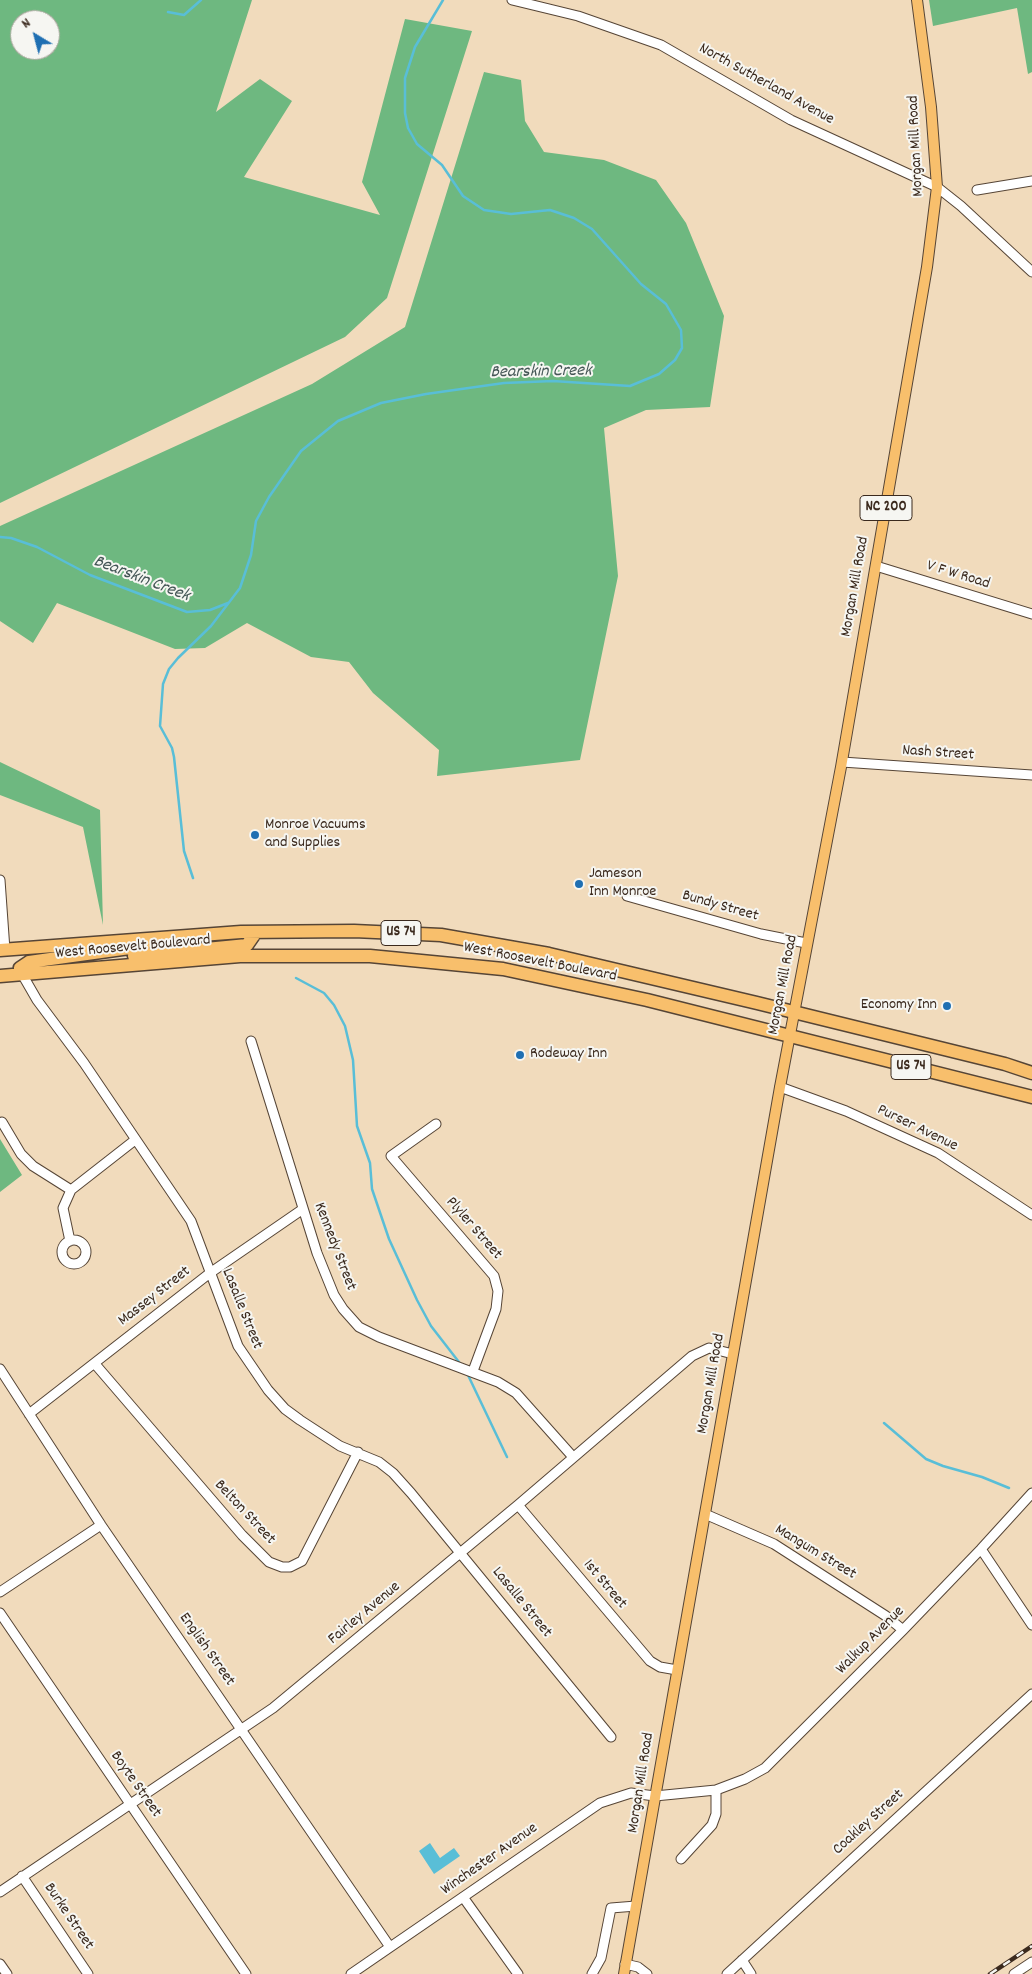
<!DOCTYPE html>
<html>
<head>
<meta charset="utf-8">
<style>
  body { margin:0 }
  #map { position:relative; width:1032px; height:1974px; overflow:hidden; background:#f1dbbc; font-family:Dekko,sans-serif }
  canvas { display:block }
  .north { position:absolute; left:10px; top:10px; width:50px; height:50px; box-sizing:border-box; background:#f6f6f2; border:1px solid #aba49d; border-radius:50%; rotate:323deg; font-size:14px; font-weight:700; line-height:20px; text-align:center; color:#3b2a1e }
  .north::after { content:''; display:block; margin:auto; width:18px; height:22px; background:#1f6fb2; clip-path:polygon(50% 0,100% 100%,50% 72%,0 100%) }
</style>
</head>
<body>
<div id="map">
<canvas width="1032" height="1974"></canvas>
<div class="north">N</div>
</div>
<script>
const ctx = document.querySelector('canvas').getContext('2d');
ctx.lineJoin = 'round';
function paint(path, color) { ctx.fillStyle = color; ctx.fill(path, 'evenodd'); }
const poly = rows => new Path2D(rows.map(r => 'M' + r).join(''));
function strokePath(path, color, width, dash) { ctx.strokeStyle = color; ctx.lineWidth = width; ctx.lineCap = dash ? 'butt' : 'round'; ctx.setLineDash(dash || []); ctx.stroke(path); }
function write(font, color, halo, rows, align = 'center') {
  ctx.font = font + ' Dekko,sans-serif'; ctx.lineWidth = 4; ctx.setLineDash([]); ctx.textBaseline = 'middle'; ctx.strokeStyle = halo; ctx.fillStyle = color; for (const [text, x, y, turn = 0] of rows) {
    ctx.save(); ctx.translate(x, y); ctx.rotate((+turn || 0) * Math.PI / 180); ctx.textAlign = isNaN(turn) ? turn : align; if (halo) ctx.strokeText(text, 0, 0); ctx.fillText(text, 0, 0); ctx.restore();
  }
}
paint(poly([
  [0,0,252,0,216,112,260,79,292,101,244,177,380,215,362,182,405,19,472,31,387,298,345,337,0,503],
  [20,20,50,20,50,50,20,50],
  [929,0,1032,0,1032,72,1028,74,1017,8,933,26],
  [484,72,521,80,525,121,544,152,604,160,656,180,686,223,724,316,710,407,646,410,604,428,618,576,580,760,437,776,439,750,373,693,349,662,311,657,247,623,205,648,175,649,57,603,33,643,0,621,0,526,312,384,405,327],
  [0,762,100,810,103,925,83,827,0,795],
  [0,1139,22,1175,0,1192]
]), '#6eb880');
paint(poly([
  [430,1843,440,1858,454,1848,460,1856,434,1874,419,1851]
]), '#59bed7');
strokePath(poly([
  [168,12,184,15,201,0],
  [0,537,11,538,37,547,90,575,187,612,210,610,228,603],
  [193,878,184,851,174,757,172,748,160,726,163,684,169,669,178,658,211,626,240,588,251,555,256,521,269,497,301,451,338,421,381,403,426,394,504,383,553,381,630,386,659,374,675,360,682,348,681,330,666,304,641,284,592,229,574,218,550,210,511,214,484,210,463,196,442,165,417,144,408,128,405,113,405,78,415,47,443,0],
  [296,978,324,993,334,1005,345,1026,353,1060,357,1126,370,1163,372,1189,389,1239,417,1300,431,1326,462,1366],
  [467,1373,507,1457],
  [884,1423,926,1459,943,1466,982,1477,1009,1488]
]), '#59bed7', 2.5);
const minor = poly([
  [512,0,578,16,661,45,791,120,937,187,961,206,1032,272],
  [977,190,1032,181],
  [876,566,1032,614],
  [842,762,1032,775],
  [0,880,5,950],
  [627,896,761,934,806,943],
  [22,974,37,1000,84,1063,191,1221,238,1346,268,1390,285,1409,300,1420,340,1446,379,1462,393,1473,411,1493,611,1737],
  [251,1041,317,1253,334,1295,343,1309,359,1327,379,1337,498,1382,516,1393,573,1457],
  [780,1087,846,1111,938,1153,1032,1215],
  [2,1122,21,1154,33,1166,71,1190],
  [436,1124,391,1156,494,1276,498,1291,496,1309,473,1371],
  '62 1252a12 12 0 1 1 24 0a12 12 0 1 1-24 0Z',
  [70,1241,63,1208,71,1190,135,1140],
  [95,1364,242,1535,269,1562,282,1567,290,1567,302,1561,358,1452],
  [0,1369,101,1525,390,1947],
  [29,1414,210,1273,303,1209],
  [518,1505,650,1661,660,1667,677,1670],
  [705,1514,774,1544,886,1616,903,1630],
  [981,1549,1032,1625],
  [0,1592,101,1525],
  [0,1613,246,1974],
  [681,1859,712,1825,716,1814,716,1790],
  [22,1876,88,1974],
  [0,1892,273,1708,518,1505,692,1356,709,1348,733,1354],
  [463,1897,518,1974],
  [742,1960,751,1974],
  [0,1964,7,1974],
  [625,1964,638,1967,647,1974],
  [351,1974,600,1803,631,1793,655,1796,716,1790,745,1779,765,1768,903,1630,981,1549,1032,1493],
  [592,1974,601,1958,611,1908,636,1906],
  [727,1974,1032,1694],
  [1014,1974,1032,1962]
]);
const major = poly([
  [624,1974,780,1087,841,767,927,267,937,187,931,107,917,0]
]);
const highway = poly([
  [0,950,241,932,354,931,441,935,549,954,757,1003,1005,1064,1032,1073],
  [134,956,247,945,256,932],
  [22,974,20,968,29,962,144,946],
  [0,976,240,956,370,956,503,969,647,1000,1032,1097]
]);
strokePath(minor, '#564536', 11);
strokePath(major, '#564536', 12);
strokePath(highway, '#564536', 15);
strokePath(minor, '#fff', 9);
strokePath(major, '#f8bf6c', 10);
strokePath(highway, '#f8bf6c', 12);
const rail = poly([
  [990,1974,1032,1946]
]);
strokePath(rail, '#3b2a1e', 4.5);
strokePath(rail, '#f6f6f2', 2.5, [8]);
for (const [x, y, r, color] of [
  [255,835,5,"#1f6fb2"],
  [579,884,5,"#1f6fb2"],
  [947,1006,5,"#1f6fb2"],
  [520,1055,5,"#1f6fb2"]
]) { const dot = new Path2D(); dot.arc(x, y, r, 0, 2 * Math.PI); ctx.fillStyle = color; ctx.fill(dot); strokePath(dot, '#f6f6f2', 2); }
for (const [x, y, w] of [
  [886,508,52],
  [401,933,40],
  [911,1067,40]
]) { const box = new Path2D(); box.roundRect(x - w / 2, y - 12.5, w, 25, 4); ctx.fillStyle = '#f6f6f2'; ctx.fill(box); strokePath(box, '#3b2a1e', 1); }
write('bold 15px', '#3b2a1e', null, [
  ["NC 200",886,508],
  ["US 74",401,933],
  ["US 74",911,1067]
]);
write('16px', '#3b2a1e', '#f6f6f2', [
  ["North Sutherland Avenue",766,85,29],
  ["Morgan Mill Road",917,146,-93],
  ["V F W Road",958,576,17],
  ["Morgan Mill Road",856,587,-80],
  ["Nash Street",938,754,4],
  ["Bundy Street",720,907,16],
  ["West Roosevelt Boulevard",133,948,-5],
  ["West Roosevelt Boulevard",540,963,11],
  ["Morgan Mill Road",784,985,-79],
  ["Purser Avenue",917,1129,26],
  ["Plyler Street",473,1229,49],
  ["Kennedy Street",334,1247,69],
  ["Massey Street",155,1297,-38],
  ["Lasalle Street",241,1309,68],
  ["Morgan Mill Road",712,1384,-80],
  ["Belton Street",244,1513,47],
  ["Mangum Street",815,1553,31],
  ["1st Street",604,1585,50],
  ["Lasalle Street",521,1603,51],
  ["Fairley Avenue",365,1614,-40],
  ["Walkup Avenue",871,1641,-45],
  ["English Street",206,1650,55],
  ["Morgan Mill Road",642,1783,-81],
  ["Boyte Street",135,1785,55],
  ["Coakley Street",869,1823,-42],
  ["Winchester Avenue",490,1860,-35],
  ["Burke Street",68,1917,56]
]);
write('16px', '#3b2a1e', '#f6f6f2', [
  ["Monroe Vacuums",265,826],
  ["and Supplies",265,844],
  ["Jameson",589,875],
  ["Inn Monroe",589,893],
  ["Economy Inn",937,1006,"right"],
  ["Rodeway Inn",530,1055]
], 'left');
write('italic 18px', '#445656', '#f6f6f2', [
  ["Bearskin Creek",541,373,-1],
  ["Bearskin Creek",141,580,21]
]);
</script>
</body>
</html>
